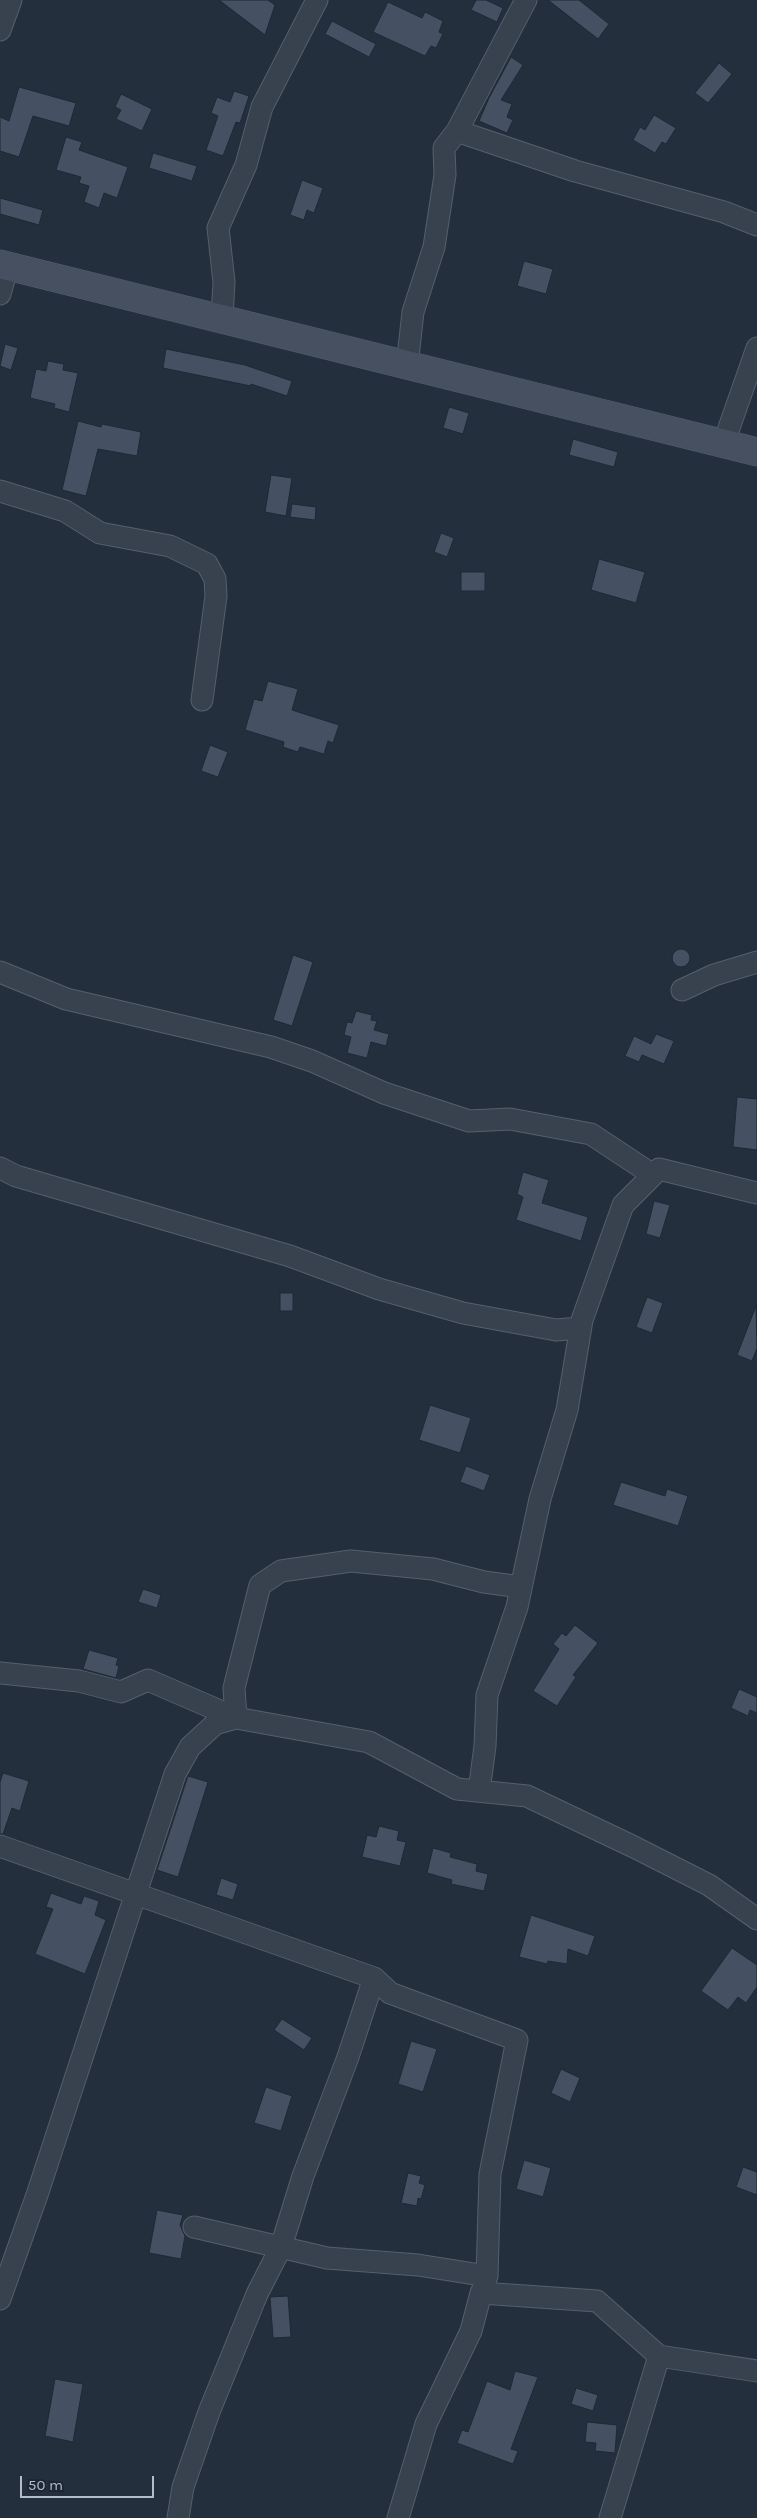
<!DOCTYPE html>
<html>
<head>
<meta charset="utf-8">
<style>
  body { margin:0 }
  #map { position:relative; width:757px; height:2518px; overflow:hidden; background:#242f3e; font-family:Karla,sans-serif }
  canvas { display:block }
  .scale { position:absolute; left:20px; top:2476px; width:134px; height:22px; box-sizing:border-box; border:2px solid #b4bcc9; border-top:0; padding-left:6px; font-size:15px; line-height:18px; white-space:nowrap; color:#b4bcc9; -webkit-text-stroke:4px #1d2633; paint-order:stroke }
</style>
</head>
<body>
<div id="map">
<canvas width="757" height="2518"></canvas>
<div class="scale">50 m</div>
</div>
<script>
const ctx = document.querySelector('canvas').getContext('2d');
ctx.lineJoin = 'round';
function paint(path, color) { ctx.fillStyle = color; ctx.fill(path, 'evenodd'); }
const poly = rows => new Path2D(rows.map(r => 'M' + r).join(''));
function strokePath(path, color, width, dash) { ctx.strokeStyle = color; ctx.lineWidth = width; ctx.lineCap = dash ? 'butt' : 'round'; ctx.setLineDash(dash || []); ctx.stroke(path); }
const building = poly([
  [219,0,268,0,275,5,265,35,219,0],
  [476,0,486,0,503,8,497,22,471,10,476,0],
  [548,0,579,0,609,24,598,39,548,0],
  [388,2,422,18,425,12,443,21,439,32,443,34,436,48,431,46,425,56,373,32,388,2],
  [332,21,376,44,369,57,325,34,332,21],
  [511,57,523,65,501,100,512,104,507,117,513,120,507,133,479,121,489,98,511,57],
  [719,63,732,74,708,103,695,93,719,63],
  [19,87,76,103,69,126,33,116,19,157,0,151,0,117,9,121,19,87],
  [234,91,249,96,240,123,236,122,223,156,206,150,218,116,211,113,217,97,230,102,234,91],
  [121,94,152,109,142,131,116,119,121,110,115,107,121,94],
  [654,115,676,128,666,144,662,142,655,153,633,140,640,127,645,130,654,115],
  [66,137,82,142,79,150,128,167,117,198,104,193,99,208,84,202,89,186,79,183,81,177,56,170,66,137],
  [153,153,197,166,192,181,149,168,153,153],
  [302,180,323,188,314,213,307,210,304,220,290,215,302,180],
  [0,198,43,210,39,225,0,214,0,198],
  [524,261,553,269,546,294,517,286,524,261],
  [5,344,18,348,11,370,0,366,5,344],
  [166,349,245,365,292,381,287,396,251,384,251,386,163,368,166,349],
  [48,361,64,364,63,370,78,373,69,412,54,408,55,404,30,398,36,369,46,371,48,361],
  [449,407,469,413,463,434,443,428,449,407],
  [78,421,101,427,102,424,141,432,137,456,98,449,86,496,62,490,78,421],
  [573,439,618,452,614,467,569,455,573,439],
  [271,475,292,478,286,516,265,512,271,475],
  [292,504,316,507,315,520,290,517,292,504],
  [441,533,454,538,447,557,434,552,441,533],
  [599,559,645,572,636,603,591,590,599,559],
  [461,572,485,572,485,591,461,591,461,572],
  [268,681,298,689,292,710,339,725,333,743,328,741,324,754,300,747,298,752,283,747,284,742,245,730,254,699,262,701,268,681],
  [210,745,228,752,218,777,201,771,210,745],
  '672 958a9 9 0 1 1 18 0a9 9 0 1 1-18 0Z',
  [293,955,313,962,292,1026,273,1020,293,955],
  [356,1011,372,1015,371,1020,377,1021,374,1030,389,1034,386,1046,371,1042,367,1058,347,1053,351,1037,344,1035,347,1022,352,1023,356,1011],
  [656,1034,674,1041,664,1064,642,1055,639,1062,625,1056,634,1036,651,1044,656,1034],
  [737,1097,757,1099,757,1150,733,1147,737,1097],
  [523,1172,549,1180,542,1203,588,1217,581,1241,516,1220,523,1197,517,1194,523,1172],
  [654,1201,670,1205,660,1238,646,1234,654,1201],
  [280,1293,293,1293,293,1311,280,1311,280,1293],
  [647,1297,663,1303,652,1333,636,1327,647,1297],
  [756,1306,757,1348,752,1361,737,1355,756,1306],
  [430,1405,471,1418,460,1453,419,1440,430,1405],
  [466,1466,490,1475,484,1491,460,1482,466,1466],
  [621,1482,665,1496,667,1489,688,1496,678,1526,613,1505,621,1482],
  [143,1589,161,1595,157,1608,138,1602,143,1589],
  [575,1625,598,1643,573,1675,576,1677,557,1706,533,1691,559,1649,553,1644,562,1633,566,1636,575,1625],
  [89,1650,118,1658,116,1665,119,1666,116,1678,83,1669,89,1650],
  [739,1689,757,1697,757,1713,750,1710,748,1716,731,1708,739,1689],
  [3,1773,29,1781,20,1811,12,1808,3,1834,0,1834,0,1782,3,1773],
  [188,1776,208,1782,178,1877,157,1870,188,1776],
  [379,1826,399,1831,397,1840,406,1842,400,1866,362,1857,367,1835,376,1837,379,1826],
  [433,1848,451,1853,450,1857,477,1864,476,1871,488,1874,484,1891,451,1884,452,1880,427,1873,433,1848],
  [221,1878,238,1884,233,1900,216,1895,221,1878],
  [51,1893,81,1904,84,1896,99,1901,95,1915,106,1920,85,1974,35,1954,53,1909,46,1907,51,1893],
  [531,1915,595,1936,588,1956,568,1949,567,1964,548,1961,547,1964,519,1957,531,1915],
  [732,1948,757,1965,757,1987,746,2003,738,1997,728,2010,701,1991,732,1948],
  [282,2019,312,2038,304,2050,274,2030,282,2019],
  [411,2041,437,2049,423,2092,398,2084,411,2041],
  [561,2069,580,2078,570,2102,551,2093,561,2069],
  [266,2087,292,2096,281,2131,254,2123,266,2087],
  [524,2160,551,2168,543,2197,516,2189,524,2160],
  [743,2167,757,2172,757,2195,736,2187,743,2167],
  [408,2173,421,2176,419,2183,425,2185,421,2199,418,2198,417,2206,401,2203,408,2173],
  [157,2210,183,2215,180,2225,185,2236,181,2259,149,2253,157,2210],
  [288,2296,291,2337,273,2338,270,2297,288,2296],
  [515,2371,538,2377,511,2449,518,2451,513,2464,457,2443,462,2430,468,2432,487,2381,510,2390,515,2371],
  [55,2379,83,2384,73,2442,45,2436,55,2379],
  [576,2388,598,2395,593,2411,571,2404,576,2388],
  [587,2422,617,2425,615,2453,595,2451,596,2443,585,2442,587,2422]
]);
paint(building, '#455162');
strokePath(building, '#1f2835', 1);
const street = poly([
  [0,30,11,0],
  [457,131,526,0],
  [0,294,8,265],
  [222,319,224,282,218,228,246,165,262,107,317,0],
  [407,366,413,312,434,247,445,175,444,148,457,131,575,171,724,212,757,225],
  [723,445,757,348],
  [0,491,65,511,100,533,170,546,207,564,215,579,216,596,202,700],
  [0,972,66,999,271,1047,312,1061,384,1093,469,1121,510,1119,591,1134,653,1175],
  [682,990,714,975,757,962],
  [0,1168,16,1176,290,1256,379,1289,463,1313,556,1330,580,1328],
  [0,1673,79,1681,121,1692,148,1680,236,1718,369,1742,457,1789,527,1796,634,1847,709,1885,757,1919],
  [479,1791,485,1746,487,1695,517,1607,540,1499,567,1410,582,1320,623,1205,659,1169,757,1193],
  [0,1846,374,1978,390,1993,517,2040,490,2174,487,2276],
  [194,2227,327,2258,418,2265,487,2276,483,2288],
  [0,2299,37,2195,175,1774,190,1747,215,1724,236,1718,234,1688,260,1585,281,1571,351,1561,433,1569,484,1582,521,1587],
  [178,2518,183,2487,209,2412,257,2294,281,2247,303,2176,348,2057,374,1978],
  [398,2518,426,2424,471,2331,481,2293,597,2301,659,2356],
  [610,2518,659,2356,757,2371]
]);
const secondary = poly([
  [0,264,757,452]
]);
strokePath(street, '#565f6c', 23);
strokePath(secondary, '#565f6c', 29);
strokePath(street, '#38414e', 21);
strokePath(secondary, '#465061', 28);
</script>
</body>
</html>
